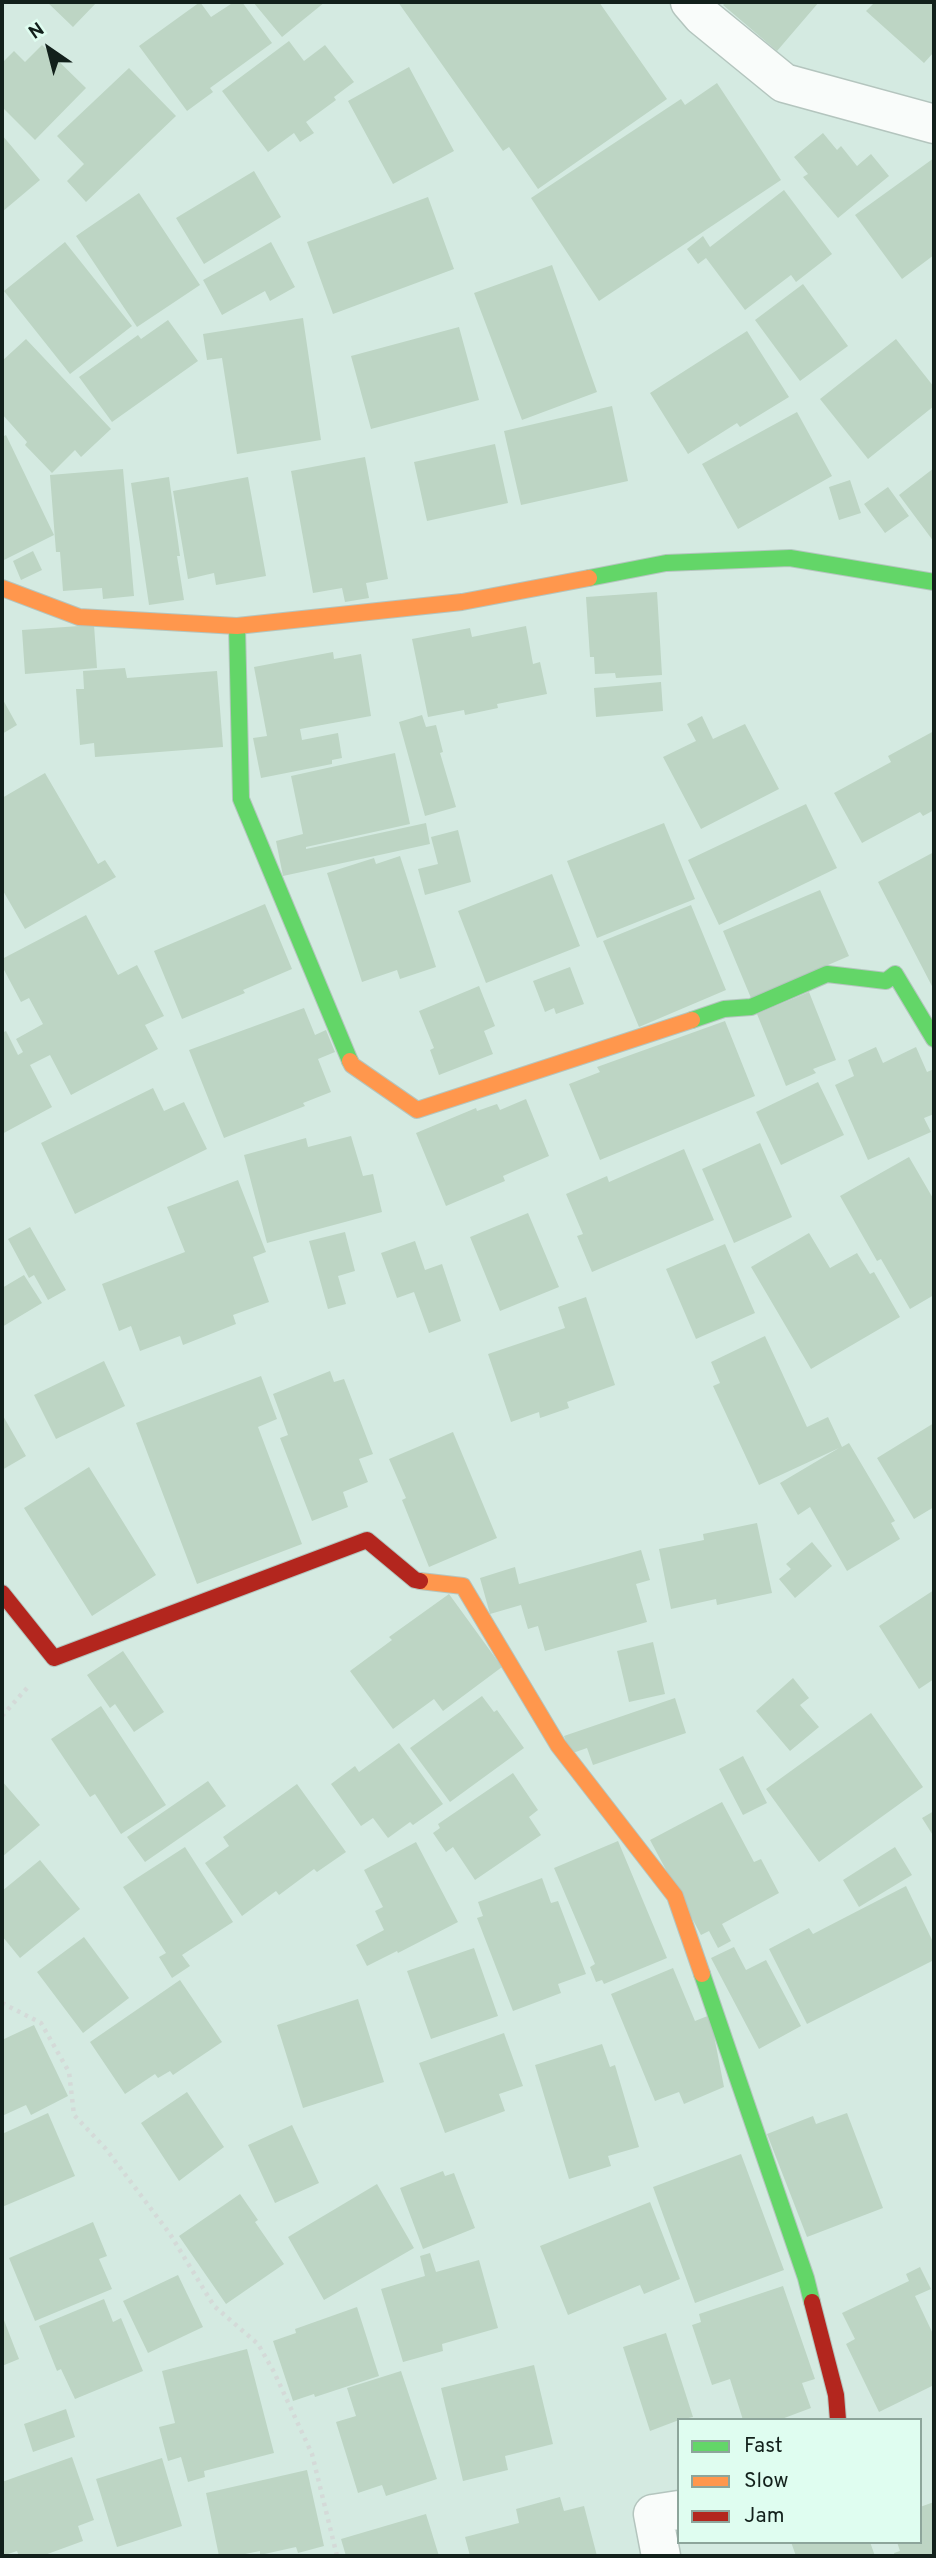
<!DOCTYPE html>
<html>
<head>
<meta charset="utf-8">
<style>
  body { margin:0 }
  #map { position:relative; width:936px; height:2558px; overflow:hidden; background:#d4eae1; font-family:Overpass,sans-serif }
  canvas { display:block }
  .frame { position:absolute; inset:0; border:4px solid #12201b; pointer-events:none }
  .legend { position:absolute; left:677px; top:2418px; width:245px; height:126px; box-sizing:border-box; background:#dffdf0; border:2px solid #8da59b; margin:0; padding:9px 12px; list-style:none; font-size:21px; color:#12201b }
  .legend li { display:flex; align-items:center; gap:14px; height:35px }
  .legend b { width:35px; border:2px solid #8da59b }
  .north { position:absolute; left:14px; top:14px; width:70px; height:70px; -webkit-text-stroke:5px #dffdf0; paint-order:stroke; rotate:325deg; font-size:19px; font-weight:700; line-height:28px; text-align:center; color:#12201b }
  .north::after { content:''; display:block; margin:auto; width:24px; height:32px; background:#12201b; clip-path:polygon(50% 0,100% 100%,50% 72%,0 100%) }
</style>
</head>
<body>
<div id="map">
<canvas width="936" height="2558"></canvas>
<div class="frame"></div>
<ul class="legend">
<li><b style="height:9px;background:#63d668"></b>Fast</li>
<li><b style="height:9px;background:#ff974d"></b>Slow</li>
<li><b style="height:9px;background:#b3261e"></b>Jam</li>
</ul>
<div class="north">N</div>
</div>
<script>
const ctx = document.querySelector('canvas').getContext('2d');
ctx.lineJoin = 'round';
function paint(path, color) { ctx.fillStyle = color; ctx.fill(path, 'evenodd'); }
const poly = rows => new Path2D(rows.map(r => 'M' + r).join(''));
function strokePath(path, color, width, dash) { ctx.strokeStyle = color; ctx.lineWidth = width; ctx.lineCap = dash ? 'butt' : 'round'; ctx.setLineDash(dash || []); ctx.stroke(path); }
paint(poly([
  [47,2,97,2,73,27],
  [200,2,211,17,234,2,242,2,272,43,210,88,213,92,187,111,139,46],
  [253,2,325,2,282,37],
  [398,2,599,2,667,99,538,189,509,147,503,151],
  [726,2,819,2,777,51,723,5],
  [875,2,934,2,934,52,924,63,866,11],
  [289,41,304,61,325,45,354,82,334,97,336,100,306,122,314,133,300,142,294,133,268,152,222,91],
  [42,45,86,88,35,140,2,107,2,63,14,51,25,62],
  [409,67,454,151,393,184,348,101],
  [129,68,176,116,86,202,67,181,84,164,57,136],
  [717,83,781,180,599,301,531,198,681,99,685,105],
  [823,133,837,150,841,146,857,166,871,154,889,176,838,218,803,177,808,174,794,157],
  [2,135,40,180,2,212],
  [934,158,934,255,902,279,855,215],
  [254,171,281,217,204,264,176,218],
  [784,190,832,254,796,282,791,275,745,310,706,258,698,264,687,249,703,236,710,247],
  [139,193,200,285,137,327,76,236],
  [428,197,454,269,333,314,307,242],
  [65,242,132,326,70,374,4,291],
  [271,242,295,287,270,301,265,291,222,315,203,280],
  [552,265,597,392,522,420,474,293],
  [803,284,848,346,800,381,755,320],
  [303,318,321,440,237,454,222,358,207,360,203,334],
  [168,320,198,361,112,422,79,377,138,335,141,339],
  [459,327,479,400,371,429,351,356],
  [747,331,789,397,740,427,737,423,688,454,650,393],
  [26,339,111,429,81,457,75,450,52,473,25,445,27,442,2,414,2,361],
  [896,339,934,387,934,406,868,459,820,399],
  [612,406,628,481,521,505,504,431],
  [797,412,832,476,738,529,702,464],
  [6,435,54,535,2,561,2,437],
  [495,444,508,503,427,521,414,462],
  [365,457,388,579,366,583,369,598,345,602,342,588,313,593,291,471],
  [934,468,934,542,899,495],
  [123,469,134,596,103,599,102,588,63,591,60,552,56,552,50,475],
  [169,477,180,556,177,556,184,600,149,605,131,483],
  [248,477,266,576,216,585,214,573,188,579,173,491],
  [850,480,861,513,839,520,829,487],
  [888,487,909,516,885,533,864,504],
  [33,551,42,570,21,580,13,561],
  [657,592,662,675,616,678,615,673,595,674,594,657,590,657,586,597],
  [94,625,97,668,25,674,22,630],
  [526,626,533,664,540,662,547,694,497,704,498,708,465,715,464,710,428,717,412,639,470,628,472,637],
  [333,652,334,659,361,654,371,716,300,729,302,740,338,733,342,758,332,760,332,764,261,778,253,738,267,736,254,667],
  [125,668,127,678,217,671,223,747,95,757,94,743,80,745,76,689,84,689,83,671],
  [661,682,663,711,596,717,594,688],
  [2,698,17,725,2,734],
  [422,715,426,727,436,725,443,752,440,753,456,807,425,816,399,722],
  [702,716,713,739,745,724,779,789,701,829,663,757,696,741,687,724],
  [934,731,934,810,923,816,920,812,862,843,834,793,891,762,888,756],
  [395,753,410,824,306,847,306,849,426,823,430,844,283,876,276,841,303,834,291,776],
  [45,773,98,864,105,860,116,877,25,929,2,889,2,798],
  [806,804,837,868,719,925,688,860],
  [664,823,695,899,597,938,567,861],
  [458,830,471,882,425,895,418,869,438,864,431,837],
  [934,852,934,990,878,882],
  [400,856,436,967,400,979,397,970,362,982,327,873,374,858,376,864],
  [552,874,580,946,486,983,458,911],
  [820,890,849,956,751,998,723,931],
  [265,904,292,969,243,990,245,993,182,1019,154,951],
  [691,905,726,990,639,1027,603,941],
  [86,915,118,975,137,965,164,1016,145,1025,158,1049,71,1095,50,1055,30,1065,52,1107,2,1134,2,1033,6,1031,18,1055,23,1052,16,1039,43,1024,29,998,21,1002,2,966,2,959],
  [570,967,584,1004,556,1014,554,1008,545,1012,533,981],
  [479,986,495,1026,484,1031,493,1054,439,1075,430,1050,434,1048,419,1011],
  [809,992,836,1060,813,1069,816,1073,786,1086,757,1014],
  [304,1008,315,1035,326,1030,335,1052,318,1059,331,1092,303,1103,305,1106,224,1138,189,1050],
  [725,1021,755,1096,600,1160,569,1084,600,1072,597,1067],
  [876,1047,883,1063,916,1047,927,1072,934,1069,934,1114,924,1118,931,1132,868,1160,835,1085,854,1076,848,1060],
  [818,1082,844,1135,781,1165,756,1112],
  [153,1088,164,1111,184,1102,207,1149,75,1214,41,1143],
  [526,1099,549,1156,503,1176,505,1181,446,1206,416,1133,476,1108,477,1111,497,1104,500,1110],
  [351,1136,363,1176,373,1174,382,1212,267,1243,244,1155,306,1138,308,1147],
  [760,1143,792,1217,734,1243,702,1169],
  [684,1149,714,1220,592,1272,577,1236,583,1234,566,1194,607,1176,609,1182],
  [909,1157,934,1200,934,1295,910,1309,881,1259,877,1261,840,1196],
  [238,1180,266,1252,253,1257,269,1302,233,1315,236,1324,183,1345,180,1336,140,1351,131,1326,119,1331,102,1284,185,1252,167,1207],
  [528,1213,559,1287,500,1311,470,1237],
  [30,1227,66,1290,48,1300,34,1275,29,1278,8,1239],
  [345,1232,355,1271,338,1276,346,1304,328,1309,309,1241],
  [809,1233,830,1268,857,1253,870,1274,874,1272,900,1317,811,1369,751,1267],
  [415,1241,425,1270,442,1264,461,1321,429,1333,414,1292,397,1298,381,1253],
  [725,1244,755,1313,696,1339,666,1269],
  [24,1275,42,1303,2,1327,2,1288],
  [586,1297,615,1385,567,1402,569,1408,540,1418,539,1412,511,1422,488,1354,565,1328,558,1307],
  [765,1336,807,1427,828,1417,842,1447,849,1443,895,1521,891,1523,900,1539,847,1571,810,1507,798,1515,780,1483,839,1448,759,1485,713,1386,720,1383,711,1362],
  [104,1361,125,1406,56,1439,34,1395],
  [330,1371,334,1382,344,1379,373,1454,359,1459,368,1482,343,1492,348,1507,312,1521,280,1438,288,1435,273,1394],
  [261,1376,277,1419,258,1427,302,1544,197,1584,136,1423],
  [2,1414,26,1456,2,1470],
  [934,1423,934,1507,914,1519,877,1458],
  [453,1432,497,1538,429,1567,402,1500,406,1498,389,1459],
  [89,1467,156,1575,92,1616,24,1508],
  [757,1523,772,1593,717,1605,716,1599,671,1609,659,1549,704,1540,703,1534],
  [812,1542,832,1566,795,1598,779,1579,791,1569,786,1564],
  [641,1550,650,1580,636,1584,647,1622,545,1651,538,1626,528,1629,521,1605,490,1614,480,1578,515,1567,519,1584],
  [934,1590,934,1679,919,1689,879,1626],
  [449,1594,502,1667,443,1711,434,1699,393,1729,350,1671,392,1640,389,1637],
  [653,1642,665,1694,629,1702,617,1651],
  [123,1651,164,1712,134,1732,115,1704,110,1708,87,1675],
  [793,1678,809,1698,800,1705,819,1727,790,1751,756,1711],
  [482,1696,494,1712,497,1710,524,1748,450,1802,410,1748],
  [675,1698,686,1733,593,1765,587,1748,570,1754,564,1736],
  [101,1706,166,1805,121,1834,95,1794,90,1797,51,1739],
  [871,1713,923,1787,819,1862,766,1789],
  [399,1743,443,1804,413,1825,410,1822,388,1838,373,1818,361,1826,331,1784,355,1766,359,1772],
  [743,1756,767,1803,743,1815,719,1769],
  [513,1773,538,1810,529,1817,541,1835,475,1880,453,1847,446,1852,433,1833,440,1828,438,1824],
  [2,1781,40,1825,2,1857],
  [208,1781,226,1806,145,1862,127,1837],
  [297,1784,346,1852,317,1872,314,1869,279,1895,276,1891,242,1916,205,1863,229,1846,223,1837],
  [722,1802,754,1862,761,1859,779,1893,722,1924,731,1941,718,1948,709,1931,701,1935,650,1840],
  [934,1811,934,1837,922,1818],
  [618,1841,667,1958,604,1984,602,1980,596,1982,590,1967,595,1964,554,1868],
  [416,1842,458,1922,398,1953,397,1951,367,1966,356,1945,384,1930,375,1911,383,1907,364,1870],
  [185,1847,233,1922,182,1955,190,1966,172,1978,159,1957,166,1953,123,1887],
  [895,1847,912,1875,859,1907,843,1880],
  [40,1860,80,1909,20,1958,2,1936,2,1891],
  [542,1878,551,1903,558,1901,586,1974,558,1984,561,1993,513,2011,477,1918,483,1916,478,1902],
  [906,1886,934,1944,934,1960,807,2024,769,1949,809,1928,813,1934],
  [84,1937,129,1998,83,2033,37,1972],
  [734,1947,746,1970,766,1960,801,2026,759,2049,711,1958],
  [474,1948,498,2016,431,2039,407,1971],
  [673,1968,695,2021,710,2015,724,2087,684,2104,679,2092,655,2101,611,1994],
  [180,1980,222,2042,173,2075,170,2071,158,2078,155,2074,125,2094,90,2042],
  [358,1999,384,2082,303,2108,277,2025],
  [34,2025,68,2096,31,2115,26,2105,2,2116,2,2040],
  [504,2033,523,2086,499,2094,505,2111,445,2133,419,2063],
  [602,2044,610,2067,615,2065,639,2147,608,2156,611,2166,569,2179,535,2065],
  [187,2092,224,2147,179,2181,141,2123],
  [48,2113,75,2176,2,2207,2,2134],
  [847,2113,883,2208,807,2237,767,2134,813,2116,816,2124],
  [292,2125,319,2183,275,2203,248,2145],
  [741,2154,784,2270,695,2303,653,2187],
  [443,2171,445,2176,454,2173,475,2228,423,2249,400,2188],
  [377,2184,414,2248,324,2300,288,2237],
  [240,2194,258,2220,255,2222,284,2264,226,2304,179,2236],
  [650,2202,680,2279,644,2294,640,2285,568,2315,540,2246],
  [93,2222,107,2256,99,2259,112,2289,35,2321,9,2258],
  [430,2253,436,2272,479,2260,498,2328,442,2344,443,2351,403,2362,381,2289,425,2276,420,2256],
  [920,2267,931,2289,915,2296,934,2336,934,2385,879,2412,846,2344,855,2339,842,2313,909,2281,906,2274],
  [178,2275,203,2327,148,2353,123,2301],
  [783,2286,815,2379,802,2383,811,2408,779,2420,743,2420,730,2379,712,2385,692,2325,701,2322,699,2314],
  [104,2299,113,2322,121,2318,143,2371,75,2399,61,2369,57,2371,39,2326],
  [357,2307,379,2376,315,2397,314,2394,293,2401,273,2341,296,2333,295,2329],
  [2,2315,19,2359,2,2366],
  [666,2333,693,2417,679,2420,650,2431,623,2347],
  [247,2349,274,2453,204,2471,205,2477,188,2482,181,2457,168,2461,159,2427,175,2423,162,2371],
  [534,2365,553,2444,505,2456,508,2470,463,2481,441,2388],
  [401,2371,437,2479,386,2496,382,2485,358,2493,336,2422,356,2416,347,2388],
  [66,2409,75,2437,33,2452,24,2424],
  [72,2457,94,2520,78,2526,83,2541,42,2556,19,2556,17,2551,2,2556,2,2482],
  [162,2458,182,2526,117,2547,96,2479],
  [307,2470,324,2546,298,2553,296,2547,260,2555,260,2551,235,2556,219,2556,206,2493],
  [560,2497,564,2511,584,2506,597,2556,470,2556,465,2537,519,2523,516,2509],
  [934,2502,934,2556,895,2556,894,2553,900,2551,897,2542,920,2542,920,2507],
  [426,2514,439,2556,346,2556,341,2539],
  [791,2542,870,2542,875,2556,796,2556]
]), '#bdd5c4');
const street = poly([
  [690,2,702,16,784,83,934,124],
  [661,2556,653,2514,679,2510]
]);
const fast = poly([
  [589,578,666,563,790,558,934,582],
  [237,626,241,799,350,1061],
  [692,1020,724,1009,751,1007,827,974,886,981,895,974,934,1039],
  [702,1974,806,2278,812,2302]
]);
const slow = poly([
  [2,588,79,617,237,626,462,602,589,578],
  [350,1061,352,1065,417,1110,692,1020],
  [420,1581,463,1586,558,1745,675,1896,702,1974]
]);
const jam = poly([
  [2,1593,54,1658,367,1540,415,1580,420,1581],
  [812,2302,836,2395,838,2420]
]);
strokePath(street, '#b4c5be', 41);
strokePath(fast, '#b4c5be', 18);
strokePath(slow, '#b4c5be', 18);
strokePath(jam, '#b4c5be', 18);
strokePath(poly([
  [2,1716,27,1688],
  [2,2003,41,2023,69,2072,74,2115,106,2149,170,2234,214,2306,258,2344,274,2372,312,2454,337,2556]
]), '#d4dad8', 4.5, [3.5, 5]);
strokePath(street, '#f9fcfa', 38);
strokePath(fast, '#63d668', 16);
strokePath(slow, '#ff974d', 16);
strokePath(jam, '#b3261e', 16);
</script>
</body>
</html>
